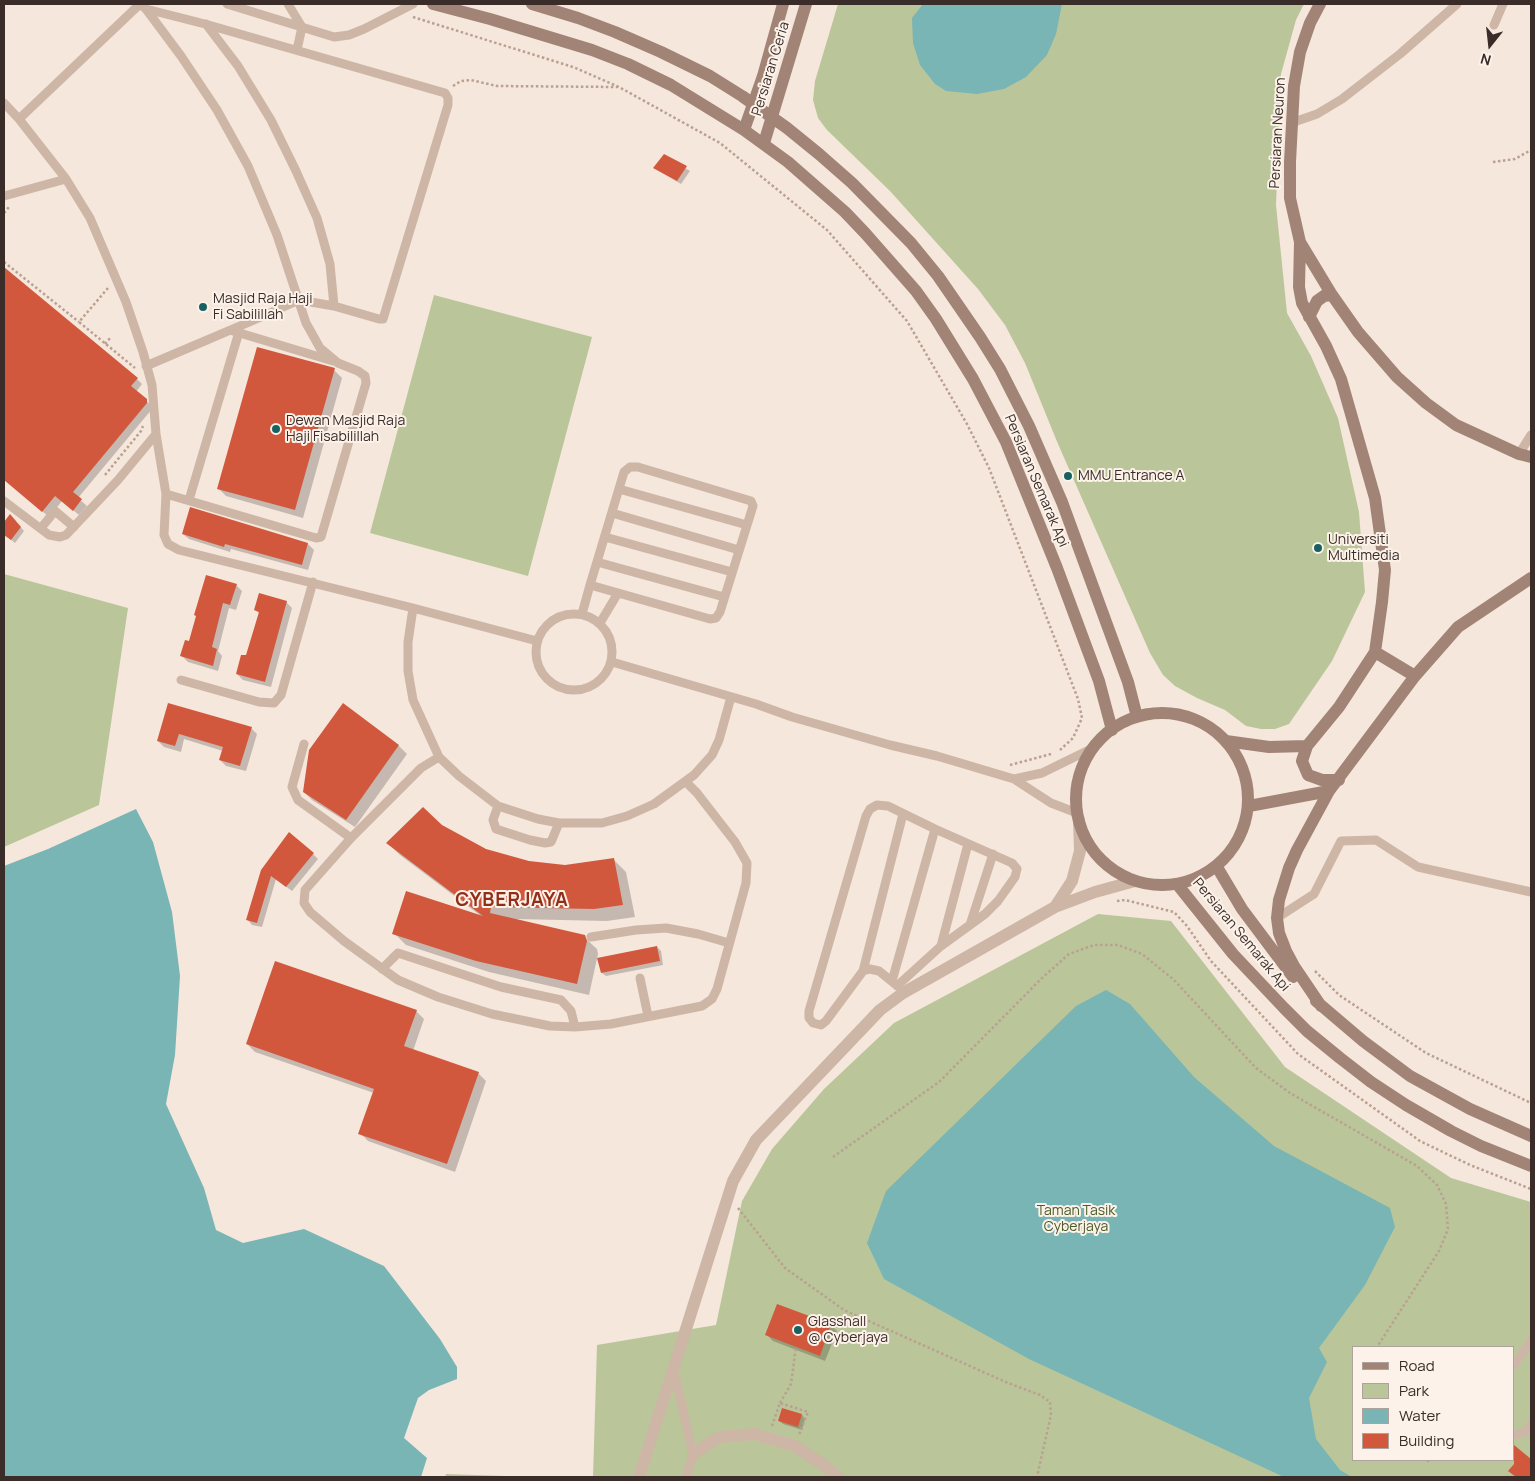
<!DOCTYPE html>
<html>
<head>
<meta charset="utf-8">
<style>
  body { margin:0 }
  #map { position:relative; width:1535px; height:1481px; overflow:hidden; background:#f5e7dc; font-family:Manrope,sans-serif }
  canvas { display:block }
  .frame { position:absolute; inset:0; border:5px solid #3a2c28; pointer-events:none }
  .legend { position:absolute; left:1352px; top:1346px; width:162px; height:115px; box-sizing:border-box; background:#fcf2e9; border:1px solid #aea39c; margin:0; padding:6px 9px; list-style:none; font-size:15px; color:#3a2c28 }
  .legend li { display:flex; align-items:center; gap:10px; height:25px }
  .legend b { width:25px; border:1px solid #aea39c }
  .north { position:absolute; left:1465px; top:20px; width:50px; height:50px; -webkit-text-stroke:4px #fcf2e9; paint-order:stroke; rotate:196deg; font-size:14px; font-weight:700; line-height:20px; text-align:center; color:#3a2c28 }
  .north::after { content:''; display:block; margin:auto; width:18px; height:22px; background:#3a2c28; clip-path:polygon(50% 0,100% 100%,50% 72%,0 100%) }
</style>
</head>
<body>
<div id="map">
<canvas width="1535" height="1481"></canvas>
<div class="frame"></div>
<ul class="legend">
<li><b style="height:6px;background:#a28477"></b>Road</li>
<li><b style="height:14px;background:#bac69a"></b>Park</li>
<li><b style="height:14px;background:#78b5b4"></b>Water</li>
<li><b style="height:14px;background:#d2583d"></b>Building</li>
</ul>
<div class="north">N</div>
</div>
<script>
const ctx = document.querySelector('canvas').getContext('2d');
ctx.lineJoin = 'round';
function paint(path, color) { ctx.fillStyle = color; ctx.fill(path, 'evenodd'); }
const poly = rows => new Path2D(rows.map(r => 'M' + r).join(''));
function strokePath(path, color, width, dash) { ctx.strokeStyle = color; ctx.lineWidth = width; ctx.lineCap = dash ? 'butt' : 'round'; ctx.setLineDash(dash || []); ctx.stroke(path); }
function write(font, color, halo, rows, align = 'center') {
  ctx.font = font + ' Manrope,sans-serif'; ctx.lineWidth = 4; ctx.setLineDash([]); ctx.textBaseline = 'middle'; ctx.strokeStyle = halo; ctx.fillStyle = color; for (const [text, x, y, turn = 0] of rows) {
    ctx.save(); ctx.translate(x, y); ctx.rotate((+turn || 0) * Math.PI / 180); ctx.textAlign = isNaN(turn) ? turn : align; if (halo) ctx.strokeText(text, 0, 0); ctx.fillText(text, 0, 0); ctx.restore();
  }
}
paint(poly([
  [838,4,1304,4,1296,20,1281,74,1276,205,1287,313,1311,356,1338,418,1359,512,1365,592,1332,661,1289,724,1275,729,1261,729,1246,726,1225,710,1197,698,1175,686,1163,675,1150,653,1058,444,1025,363,1005,325,978,289,890,191,827,130,818,118,813,100,815,81],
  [434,295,592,337,528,576,370,533],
  [4,574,128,608,99,805,4,847],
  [1098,914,1171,921,1285,1067,1451,1178,1531,1202,1531,1477,593,1477,597,1345,716,1325,742,1201,772,1149,824,1089,894,1023],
  [1354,1347,1514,1347,1514,1460,1354,1460],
  [446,1474,535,1477,445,1477]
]), '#bac69a');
paint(poly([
  [923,4,1062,4,1056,34,1047,55,1026,77,1004,89,977,94,946,91,935,84,920,65,913,43,912,18],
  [136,809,153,842,172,912,180,976,175,1055,166,1104,204,1188,216,1230,243,1243,304,1229,384,1266,440,1339,457,1367,457,1379,429,1390,418,1398,404,1438,427,1458,421,1477,4,1477,4,866,48,849],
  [1106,990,1130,1004,1194,1077,1274,1146,1390,1208,1395,1227,1365,1285,1319,1348,1327,1362,1309,1398,1316,1439,1340,1470,1352,1477,1284,1477,1029,1359,884,1279,867,1243,886,1191,1076,1006]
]), '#78b5b4');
paint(poly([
  [664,155,690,171,681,184,654,168],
  [5,270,137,379,142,384,136,392,152,406,152,409,78,498,87,506,79,515,62,501,49,517,4,479],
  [334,370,342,378,303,518,226,496,218,488],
  [191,509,308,544,314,550,308,570,231,549,230,552,189,539,183,534],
  [10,515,24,531,15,543,4,534,5,530,4,524],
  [236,585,242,591,236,610,229,608,218,651,222,656,218,671,188,662,182,656,189,643],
  [286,602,292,608,271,687,243,680,237,674,247,656,260,614,255,610],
  [169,704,251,728,257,734,246,771,226,766,220,760,223,751,184,739,181,752,164,747,158,741],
  [343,705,399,746,407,754,355,827,312,800,304,792],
  [441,826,485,850,528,862,565,866,614,860,626,872,635,917,607,921,515,919,584,937,597,949,598,954,589,995,489,972,406,945,394,933,481,916,400,855,388,843],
  [313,854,318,859,292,891,276,879,262,927,252,925,248,920,262,871],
  [657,947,661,951,663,965,606,976,602,973],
  [416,1011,424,1019,413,1051,478,1073,486,1081,455,1172,368,1141,360,1133,374,1093,255,1052,247,1044],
  [778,1305,831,1325,837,1331,825,1361,773,1341,767,1335],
  [783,1409,802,1415,805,1419,802,1430,783,1424,779,1420]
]), '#0003');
paint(poly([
  [664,154,687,166,677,181,653,168],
  [4,267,138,378,131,386,147,399,147,403,73,492,82,499,73,511,55,496,42,512,4,480],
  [257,347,335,368,295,510,217,489],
  [190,507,308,543,302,565,225,544,224,547,182,534],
  [10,514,21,527,11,540,4,535,4,522],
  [206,575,237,584,230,605,223,603,212,647,217,649,213,666,180,656,185,640,189,641,196,616,194,615],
  [259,593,287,601,265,682,236,674,241,655,246,655,259,612,254,610],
  [168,703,252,727,240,766,219,760,223,747,179,734,175,746,157,741],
  [343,703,399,745,346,820,303,792,309,750],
  [423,807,442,825,486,849,529,861,565,865,614,858,623,905,594,909,491,907,490,913,585,935,587,941,577,984,476,961,392,934,406,891,483,916,386,843],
  [289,832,314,853,286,887,271,876,257,923,246,920,261,870],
  [657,946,660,961,601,973,597,958],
  [275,961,417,1010,404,1046,479,1072,447,1164,358,1134,374,1089,246,1044],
  [777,1304,831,1324,820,1356,765,1335],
  [782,1408,802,1414,798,1427,778,1421],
  [1514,1445,1531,1459,1531,1477,1516,1477,1508,1471,1514,1464]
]), '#d2583d');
strokePath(poly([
  [413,17,573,67,619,87,720,143,827,230,907,321,967,424,989,468,1078,699,1082,718,1073,738,1060,750],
  [453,86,461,81,471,80,497,86,618,87],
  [1493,162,1515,159,1531,150],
  [4,213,9,207],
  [4,262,79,322],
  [108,288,79,322,135,368],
  [105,344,111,337],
  [105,475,141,431,143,426],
  [1010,765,1051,754],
  [1117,901,1125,900,1174,912,1187,926,1211,961,1298,1054,1420,1141,1470,1165,1531,1189],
  [1315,971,1339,995,1426,1053,1531,1103],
  [833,1157,939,1082,1041,979,1069,954,1094,945,1118,945,1142,954,1173,979,1256,1068,1290,1093,1417,1166,1437,1185,1446,1204,1448,1229,1439,1251,1377,1347],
  [738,1208,785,1268,844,1310,1008,1383,1040,1395,1050,1402,1051,1415,1037,1477],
  [780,1403,791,1384,796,1347],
  [772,1426,780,1403,808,1412,799,1435],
  [1427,1460,1430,1464]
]), '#baa090', 2.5, [2.5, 2.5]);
strokePath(poly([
  [140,4,146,9,181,56,217,110,248,166,277,235,306,323,320,348,338,363,358,371,365,376,366,383,321,537,316,538,166,494],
  [227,4,334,37,349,35,364,29,413,4],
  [288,4,302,27,297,50],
  [146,9,205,24,445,93,448,98,448,105,383,319,379,319,334,306,299,300,261,317,146,366],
  [206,24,238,66,271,120,296,171,317,218,330,264,334,306],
  [1494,25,1503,4],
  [4,103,19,119,66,179,90,218,126,302,143,352,152,385,156,434,118,480,66,535,60,537,49,535,4,501],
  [19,119,140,4],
  [1291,123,1317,114,1342,99,1400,54,1457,4],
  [4,196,66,179],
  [233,331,333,361],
  [156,434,166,494,164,535,168,544,179,550,413,608],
  [1519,454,1531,435],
  [619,489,747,525],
  [189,500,239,332],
  [612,513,739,550],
  [41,528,55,511,74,527],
  [605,537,732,572],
  [597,562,724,597],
  '536 652a38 38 0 1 1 76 0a38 38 0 1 1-76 0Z',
  [582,614,590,585,624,472,630,467,638,467,751,501,753,506,720,612,716,618,710,619,590,585],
  [600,623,618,593],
  [537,641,413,608,408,642,408,671,413,700,439,757,459,776,498,806,538,819,559,823,602,823,627,816,654,804,694,775,712,755,719,740,731,697],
  [612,662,756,704,792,717,890,745,937,756,1014,779,1051,803,1077,813],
  [181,680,259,702,274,703,281,695,313,582],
  [304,744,292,787,298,800,351,838],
  [439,757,421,768,351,838,305,890,304,903,310,912,344,941,398,980,438,997,492,1014,550,1026,575,1027,611,1024,702,1006,712,999,717,989,746,883,747,863,735,842,697,793,686,782],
  [1014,779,1042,773,1093,748],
  [498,806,493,820,496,829,530,840,545,843,551,842,559,823],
  [1277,918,1314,894,1341,841,1376,840,1418,867,1531,892],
  [970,925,993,854],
  [591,937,636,930,666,928,698,934,729,943],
  [941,946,968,844],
  [382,969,398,953,501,987,561,1000,571,1011,575,1027],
  [863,971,870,969,879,971,895,984],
  [640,978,648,1016],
  [892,981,935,829],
  [897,986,941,946,985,914,998,901,1015,877,1017,869,1012,863,935,829,888,806,877,805,870,809,866,816,809,1011,809,1018,813,1023,821,1025,826,1021,863,971,903,814],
  [1514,1365,1531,1340],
  [674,1371,693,1454,686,1477],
  [1514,1435,1525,1432,1531,1424]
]), '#ceb6a6', 9);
strokePath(poly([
  [1055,907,1072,881,1080,851,1079,820],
  [693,1454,719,1437,755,1434,795,1446,825,1466,838,1477],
  [639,1477,733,1181,756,1140,880,1010,903,993,1055,907,1095,892,1135,881]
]), '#ceb6a6', 12);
strokePath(poly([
  [433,4,490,19,592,50,628,64,671,85,744,130,788,162,845,212,865,233,916,291,936,319,973,379,1006,442,1057,568,1099,681,1112,730],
  [532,4,578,18,615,32,661,52,710,76,742,96,787,128,819,154,852,183,911,243,938,276,980,337,1000,369,1029,426,1062,502,1128,682,1137,717],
  [1320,4,1310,23,1300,52,1294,86,1290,162,1290,198,1300,242,1332,295,1358,332,1397,377,1426,403,1456,425,1519,454,1531,457],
  [744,130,763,76,783,4],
  [764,143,806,4],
  [1300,242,1299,287,1302,303,1326,346,1341,379,1375,498,1385,570,1382,602,1375,652,1339,707,1307,746,1302,761,1308,775,1322,780,1339,780],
  [1309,317,1317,301,1324,296,1332,295],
  [1375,652,1415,676],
  '1076 799a86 86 0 1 1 172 0a86 86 0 1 1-172 0Z',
  [1226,741,1269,747,1307,746],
  [1249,806,1329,791],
  [1217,867,1242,909,1293,977],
  [1177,884,1233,954,1284,1008,1307,1031,1340,1058,1371,1082,1406,1105,1451,1131,1481,1146,1531,1166],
  [1316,1001,1363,1041,1410,1076,1470,1109,1531,1136],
  [1321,1006,1294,966,1286,951,1279,933,1277,918,1279,900,1289,868,1297,850,1329,791,1415,676,1458,627,1531,578]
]), '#a28477', 12);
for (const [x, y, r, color] of [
  [203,307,5,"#196060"],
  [276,429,5,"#196060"],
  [1068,476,5,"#196060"],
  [1318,548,5,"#196060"],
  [798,1330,5,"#196060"]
]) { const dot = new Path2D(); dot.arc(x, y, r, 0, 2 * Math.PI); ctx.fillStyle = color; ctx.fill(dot); strokePath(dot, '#fcf2e9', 2); }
write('14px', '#3a2c28', '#fcf2e9', [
  ["Persiaran Ceria",771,69,-73],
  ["Persiaran Neuron",1278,133,-87],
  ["Persiaran Semarak Api",1036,481,67],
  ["Persiaran Semarak Api",1241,935,50]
]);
write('14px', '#3a2c28', '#fcf2e9', [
  ["Masjid Raja Haji",213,299],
  ["Fi Sabilillah",213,315],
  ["Dewan Masjid Raja",286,421],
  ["Haji Fisabilillah",286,437],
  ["MMU Entrance A",1078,476],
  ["Universiti",1328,540],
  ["Multimedia",1328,556],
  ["Glasshall",808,1322],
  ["@ Cyberjaya",808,1338]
], 'left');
write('14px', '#4c5b29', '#fcf2e9', [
  ["Taman Tasik",1076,1211],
  ["Cyberjaya",1076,1227]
]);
ctx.letterSpacing = '1px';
write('bold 19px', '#912e18', '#fcf2e9', [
  ["CYBERJAYA",512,901]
]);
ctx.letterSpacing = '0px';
</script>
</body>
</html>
